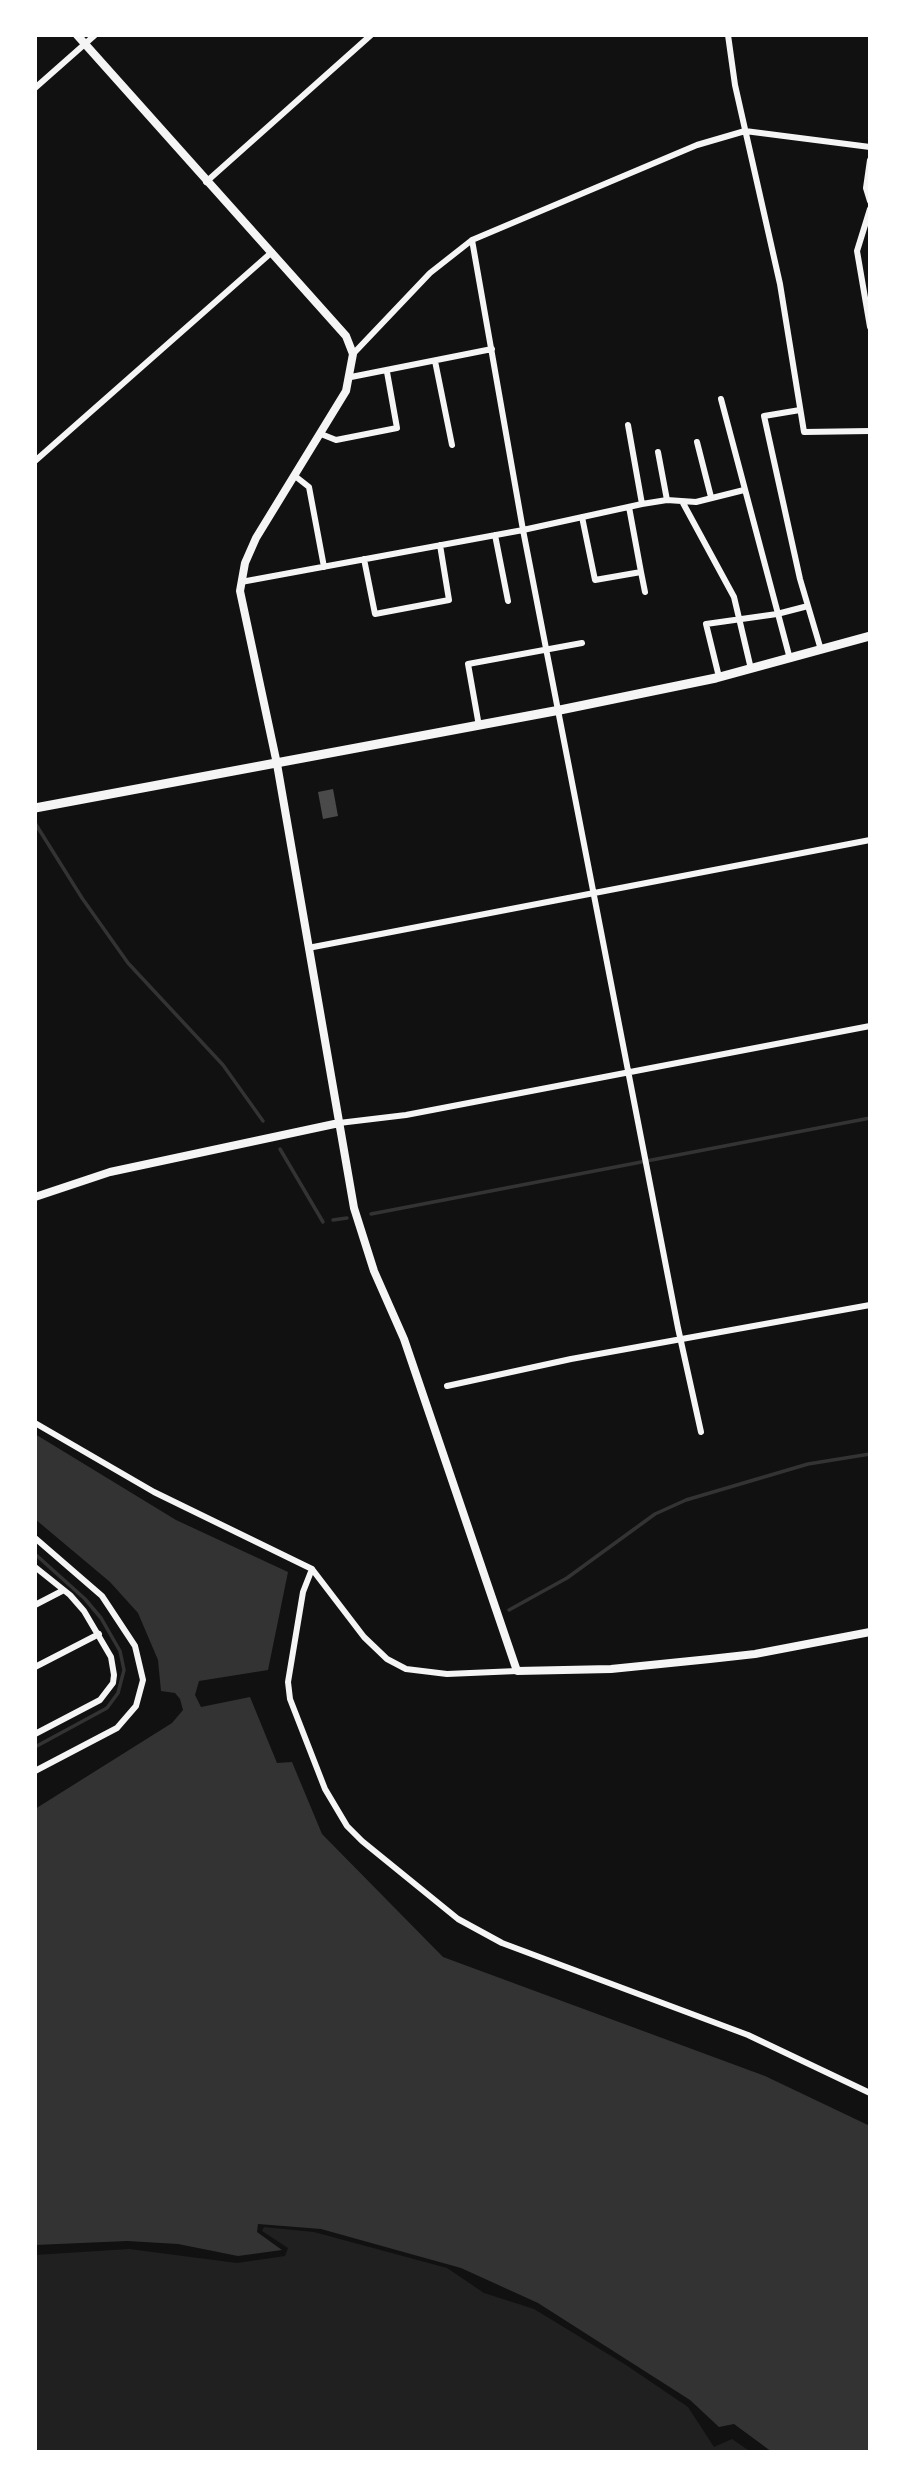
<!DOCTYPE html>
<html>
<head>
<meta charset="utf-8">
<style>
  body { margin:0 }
  #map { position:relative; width:905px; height:2487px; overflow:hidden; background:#111; font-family:Roboto,sans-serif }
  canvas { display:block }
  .frame { position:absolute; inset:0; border:37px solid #fff; pointer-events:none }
</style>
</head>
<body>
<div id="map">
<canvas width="905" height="2487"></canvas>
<div class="frame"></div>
</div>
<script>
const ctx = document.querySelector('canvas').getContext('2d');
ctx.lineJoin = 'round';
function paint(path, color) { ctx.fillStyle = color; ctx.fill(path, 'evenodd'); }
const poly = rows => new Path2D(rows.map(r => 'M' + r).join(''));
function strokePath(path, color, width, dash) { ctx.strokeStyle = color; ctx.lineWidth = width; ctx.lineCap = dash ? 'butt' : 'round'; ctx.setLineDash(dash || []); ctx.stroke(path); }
paint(poly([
  [264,2227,314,2232,447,2268,484,2293,534,2309,626,2365,688,2407,714,2447,732,2439,751,2452,35,2452,35,2255,129,2249,237,2263,285,2256,288,2248,262,2231]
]), '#202020');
paint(poly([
  [35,1434,176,1520,288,1572,268,1670,199,1681,195,1695,201,1707,250,1697,277,1763,292,1762,322,1834,443,1957,765,2076,870,2126,870,2452,772,2452,734,2424,719,2427,690,2400,538,2303,461,2268,321,2229,258,2224,257,2232,282,2250,238,2256,178,2244,127,2241,35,2245,35,1809,172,1723,183,1710,180,1699,175,1693,161,1691,158,1660,138,1613,110,1582,35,1519]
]), '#333');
strokePath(poly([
  [35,823,82,898,128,963,223,1065,263,1121],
  [280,1149,323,1222],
  [371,1214,870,1118],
  [333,1220,347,1218],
  [35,1554,85,1599,101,1618,120,1651,124,1670,118,1693,107,1708,35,1747],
  [509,1610,567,1578,655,1514,686,1500,808,1464,870,1454]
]), '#333', 3.5);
paint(poly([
  [333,789,338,816,323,819,318,792]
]), '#4a4a4a');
strokePath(poly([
  [728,35,735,85,780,284,804,432,870,431],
  [35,88,95,35],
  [870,160,866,188,870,201],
  [206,182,371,35],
  [870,209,857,251,870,327],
  [472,240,523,530,678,1328,701,1432],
  [353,354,430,273,472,240,697,145,745,131,870,147],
  [435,361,452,445],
  [351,377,492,349],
  [721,399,790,659],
  [800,410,764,416,800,579,821,650],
  [628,425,642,504],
  [321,434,336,440,397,428,387,372],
  [697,442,711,497],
  [658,452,667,500],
  [35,461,272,252],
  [295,476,309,487,324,567],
  [683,503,734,597,751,669],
  [582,517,595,580,641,572,629,507],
  [495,535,508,601],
  [364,559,375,614,449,600,440,545],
  [641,572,645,592],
  [241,582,523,530,642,504,667,500,696,502,744,490],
  [719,677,706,624,777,614,808,606],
  [479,726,468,664,582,643],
  [308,948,870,840],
  [339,1123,406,1115,870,1026],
  [447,1386,571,1359,870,1305],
  [35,1423,154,1492,312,1569,303,1592,288,1682,290,1699,325,1789,347,1826,362,1841,458,1919,502,1943,748,2035,870,2093],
  [35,1538,102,1596,135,1646,143,1680,136,1706,117,1728,35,1771],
  [35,1567,70,1595,84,1611,111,1657,114,1675,113,1683,100,1700,35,1734],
  [312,1569,364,1637,387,1659,406,1669,447,1674,517,1671],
  [35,1605,62,1591],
  [35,1667,99,1634]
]), '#f5f5f5', 6);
strokePath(poly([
  [77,35,346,336,353,354,346,391,256,538,245,563,240,591,277,764,354,1208,374,1271,404,1339,517,1671,611,1669,710,1659,755,1654,870,1632],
  [35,1197,110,1172,339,1123]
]), '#f5f5f5', 8);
strokePath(poly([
  [35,808,560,710,716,678,870,636]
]), '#f5f5f5', 9);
</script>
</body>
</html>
